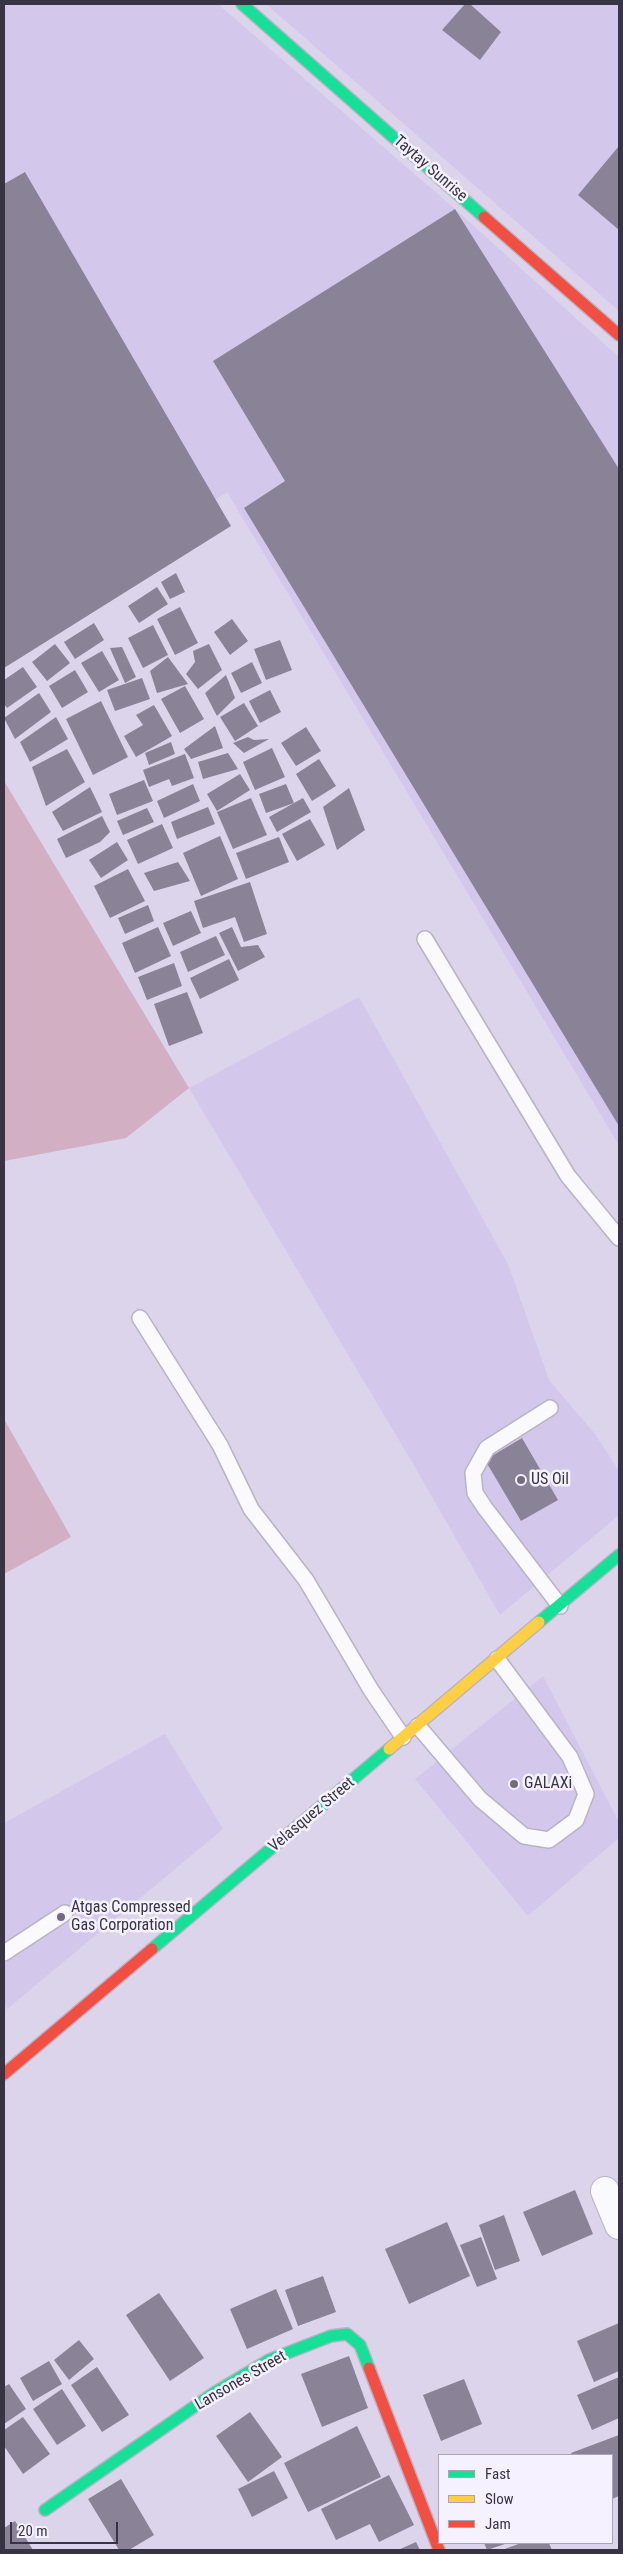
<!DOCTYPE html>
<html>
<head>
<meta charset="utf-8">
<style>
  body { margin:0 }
  #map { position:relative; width:623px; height:2554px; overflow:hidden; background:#dbd4eb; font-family:"Roboto Condensed",sans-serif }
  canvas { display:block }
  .frame { position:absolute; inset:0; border:5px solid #393444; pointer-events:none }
  .legend { position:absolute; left:438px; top:2454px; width:175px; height:90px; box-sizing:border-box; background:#f5f1fe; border:1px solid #aaa5b4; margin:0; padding:6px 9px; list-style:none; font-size:15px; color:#393444 }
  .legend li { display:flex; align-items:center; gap:10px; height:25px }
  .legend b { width:25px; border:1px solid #aaa5b4 }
  .scale { position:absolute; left:10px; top:2522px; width:108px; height:22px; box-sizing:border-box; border:2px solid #393444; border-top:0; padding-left:6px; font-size:15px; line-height:18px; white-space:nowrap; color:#393444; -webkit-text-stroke:4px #f5f1fe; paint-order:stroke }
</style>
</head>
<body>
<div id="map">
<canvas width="623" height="2554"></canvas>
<div class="frame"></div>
<ul class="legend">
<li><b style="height:6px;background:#16e098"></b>Fast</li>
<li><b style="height:6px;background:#ffcf43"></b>Slow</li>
<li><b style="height:6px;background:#f24e42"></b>Jam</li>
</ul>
<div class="scale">20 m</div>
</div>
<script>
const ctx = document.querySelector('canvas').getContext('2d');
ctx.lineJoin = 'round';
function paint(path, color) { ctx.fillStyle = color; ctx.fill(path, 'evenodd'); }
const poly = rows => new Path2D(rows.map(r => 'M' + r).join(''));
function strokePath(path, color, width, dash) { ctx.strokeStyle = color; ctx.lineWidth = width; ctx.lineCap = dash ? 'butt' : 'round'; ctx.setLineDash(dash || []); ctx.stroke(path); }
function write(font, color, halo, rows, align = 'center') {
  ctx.font = font + ' "Roboto Condensed",sans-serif'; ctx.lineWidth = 5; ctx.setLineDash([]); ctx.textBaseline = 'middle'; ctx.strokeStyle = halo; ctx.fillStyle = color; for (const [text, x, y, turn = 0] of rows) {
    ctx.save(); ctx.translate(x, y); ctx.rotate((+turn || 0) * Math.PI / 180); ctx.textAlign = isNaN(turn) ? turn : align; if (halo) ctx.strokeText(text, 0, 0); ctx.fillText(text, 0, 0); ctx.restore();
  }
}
paint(poly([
  [4,4,218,4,455,209,619,357,619,1145,227,492,4,636],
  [266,4,619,4,619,311],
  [359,997,508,1264,549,1380,595,1434,619,1471,619,1515,500,1615,412,1462,189,1088],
  [543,1676,619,1822,619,1838,528,1916,415,1779],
  [165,1734,223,1829,7,2009,4,2004,4,1823]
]), '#d3c8ec');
paint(poly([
  [4,781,189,1088,126,1138,4,1161],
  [4,1419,71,1537,4,1574]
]), '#d2afc3');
paint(poly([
  [465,4,470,4,501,32,480,60,442,30],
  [619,146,619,230,578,195],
  [25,172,231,526,4,668,4,184],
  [455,209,619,469,619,1126,244,508,285,481,213,361],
  [176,573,185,592,170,599,161,582],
  [157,587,168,604,139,623,128,606],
  [180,607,198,643,175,655,157,619],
  [232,619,248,641,230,655,214,632],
  [94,623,104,640,75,659,64,642],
  [153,625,168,655,143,668,128,638],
  [280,640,292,670,266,680,254,649],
  [55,644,70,663,47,681,32,662],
  [209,644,222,670,198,689,186,674,195,662,193,651],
  [122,647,136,677,125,683,110,648],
  [102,651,119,680,99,692,81,663],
  [168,657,188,684,157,693,150,671],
  [252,662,262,683,241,693,231,673],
  [23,667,37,687,7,708,4,704,4,680],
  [75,670,88,692,62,708,49,686],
  [226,675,235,698,217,716,205,693],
  [142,678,150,699,115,711,107,690],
  [185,686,204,719,180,733,161,699],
  [270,690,281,712,260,723,249,701],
  [39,693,51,712,15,739,4,718],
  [101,701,128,757,93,775,66,719],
  [244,703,258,726,235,741,220,717],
  [154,705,172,736,136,757,124,736,143,725,136,715],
  [56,717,68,739,30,762,20,742],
  [215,726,223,748,191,759,184,749],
  [306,727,321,751,296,766,281,743],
  [248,737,254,740,269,739,244,753,233,743],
  [171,742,175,754,149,765,145,753],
  [272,748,285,777,255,790,243,762],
  [67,749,85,782,46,806,32,767],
  [228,753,238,769,203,779,198,762],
  [185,754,194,778,172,786,169,779,149,787,143,770],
  [319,759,336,786,312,801,296,774],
  [240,774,250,790,217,811,207,794],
  [144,780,153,801,117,815,109,794],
  [193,784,200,801,164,818,157,801],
  [286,784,294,803,266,813,259,794],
  [90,787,102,812,63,831,52,812],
  [349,788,365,830,337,850,323,807],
  [251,798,267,835,233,849,217,812],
  [303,798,311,812,277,832,269,817],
  [208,807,215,824,177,839,171,822],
  [147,808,154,822,123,835,117,821],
  [102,816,110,832,100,842,66,858,57,839],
  [310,819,325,845,297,861,282,834],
  [162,824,173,848,138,864,127,840],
  [220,836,238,879,201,896,183,853],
  [279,837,289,862,246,879,236,853],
  [117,842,128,860,101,878,89,860],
  [178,862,190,881,154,891,144,873],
  [128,869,145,901,110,918,94,886],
  [250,882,267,934,244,942,235,917,203,928,194,901],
  [148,905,154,921,125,934,118,918],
  [191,911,201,933,173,946,163,923],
  [158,927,171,956,135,973,122,943],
  [232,927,241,947,258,945,265,957,238,971,219,933],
  [216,936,225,955,188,972,180,952],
  [229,959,239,980,200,999,190,978],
  [174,963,182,986,147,1000,138,977],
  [187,992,203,1033,169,1046,154,1004],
  [522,1438,558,1500,521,1521,485,1460],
  [575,2190,593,2234,542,2256,523,2212],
  [504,2215,520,2261,495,2270,479,2225],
  [447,2222,470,2276,409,2304,385,2249],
  [481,2237,497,2279,477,2287,460,2245],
  [323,2276,336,2312,298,2326,285,2290],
  [276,2289,293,2329,247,2349,230,2309],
  [159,2293,204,2358,170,2381,126,2315],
  [619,2323,619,2371,594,2382,577,2341],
  [79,2340,94,2359,69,2380,54,2360],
  [349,2356,368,2408,322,2427,301,2374],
  [49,2361,62,2384,33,2401,20,2378],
  [97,2367,129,2415,102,2432,71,2385],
  [619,2377,619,2418,592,2430,577,2395],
  [464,2379,482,2424,441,2441,423,2395],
  [9,2384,26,2409,4,2424,4,2387],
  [62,2389,86,2426,57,2445,33,2409],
  [250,2412,282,2457,248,2482,216,2436],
  [23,2417,50,2454,23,2474,4,2446,4,2430],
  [357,2426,381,2477,308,2512,284,2463],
  [619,2435,619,2496,612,2499,612,2455,572,2455,571,2453],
  [274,2471,288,2498,252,2517,238,2489],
  [389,2475,414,2525,379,2542,370,2524,336,2540,321,2509],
  [121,2479,154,2535,129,2550,119,2550,88,2499],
  [15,2521,33,2550,4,2550,4,2528],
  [416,2542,420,2550,398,2550],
  [484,2543,508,2543,487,2550],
  [521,2543,549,2543,552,2550,502,2550]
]), '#8a8397');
const lane = poly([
  [425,939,568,1176,619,1238],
  [140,1318,220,1445,251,1509,306,1580,371,1690,403,1737],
  [550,1408,487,1448,473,1473,475,1493,485,1508,560,1606],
  [418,1726,480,1799,524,1836,549,1840,576,1820,586,1794,570,1757,497,1659],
  [4,1953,65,1913]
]);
const street = poly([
  [605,2191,619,2225]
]);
const fast = poly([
  [242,4,484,217],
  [539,1622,619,1555],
  [152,1949,389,1749],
  [45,2510,214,2393,269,2360,331,2336,347,2334,360,2345,369,2368]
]);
const slow = poly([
  [389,1749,539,1622]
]);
const jam = poly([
  [484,217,619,335],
  [4,2074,152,1949],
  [369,2368,439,2550]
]);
strokePath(lane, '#b9b3c5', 18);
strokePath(street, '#b9b3c5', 30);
strokePath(fast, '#b9b3c5', 14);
strokePath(slow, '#b9b3c5', 14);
strokePath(jam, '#b9b3c5', 14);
strokePath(lane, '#faf9fc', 15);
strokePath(street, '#faf9fc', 28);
strokePath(fast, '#16e098', 11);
strokePath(slow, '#ffcf43', 11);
strokePath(jam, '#f24e42', 11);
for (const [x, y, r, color] of [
  [521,1480,5,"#726c7e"],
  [514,1784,5,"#726c7e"],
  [61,1917,5,"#726c7e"]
]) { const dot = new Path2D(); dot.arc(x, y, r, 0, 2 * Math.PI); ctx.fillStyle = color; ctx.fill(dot); strokePath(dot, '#f5f1fe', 2); }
write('16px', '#393444', '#f5f1fe', [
  ["Taytay Sunrise",430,169,41],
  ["Velasquez Street",312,1815,-40],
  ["Lansones Street",241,2381,-30]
]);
write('16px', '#393444', '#f5f1fe', [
  ["US Oil",531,1480],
  ["GALAXi",524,1784],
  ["Atgas Compressed",71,1908],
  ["Gas Corporation",71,1926]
], 'left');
</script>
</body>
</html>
